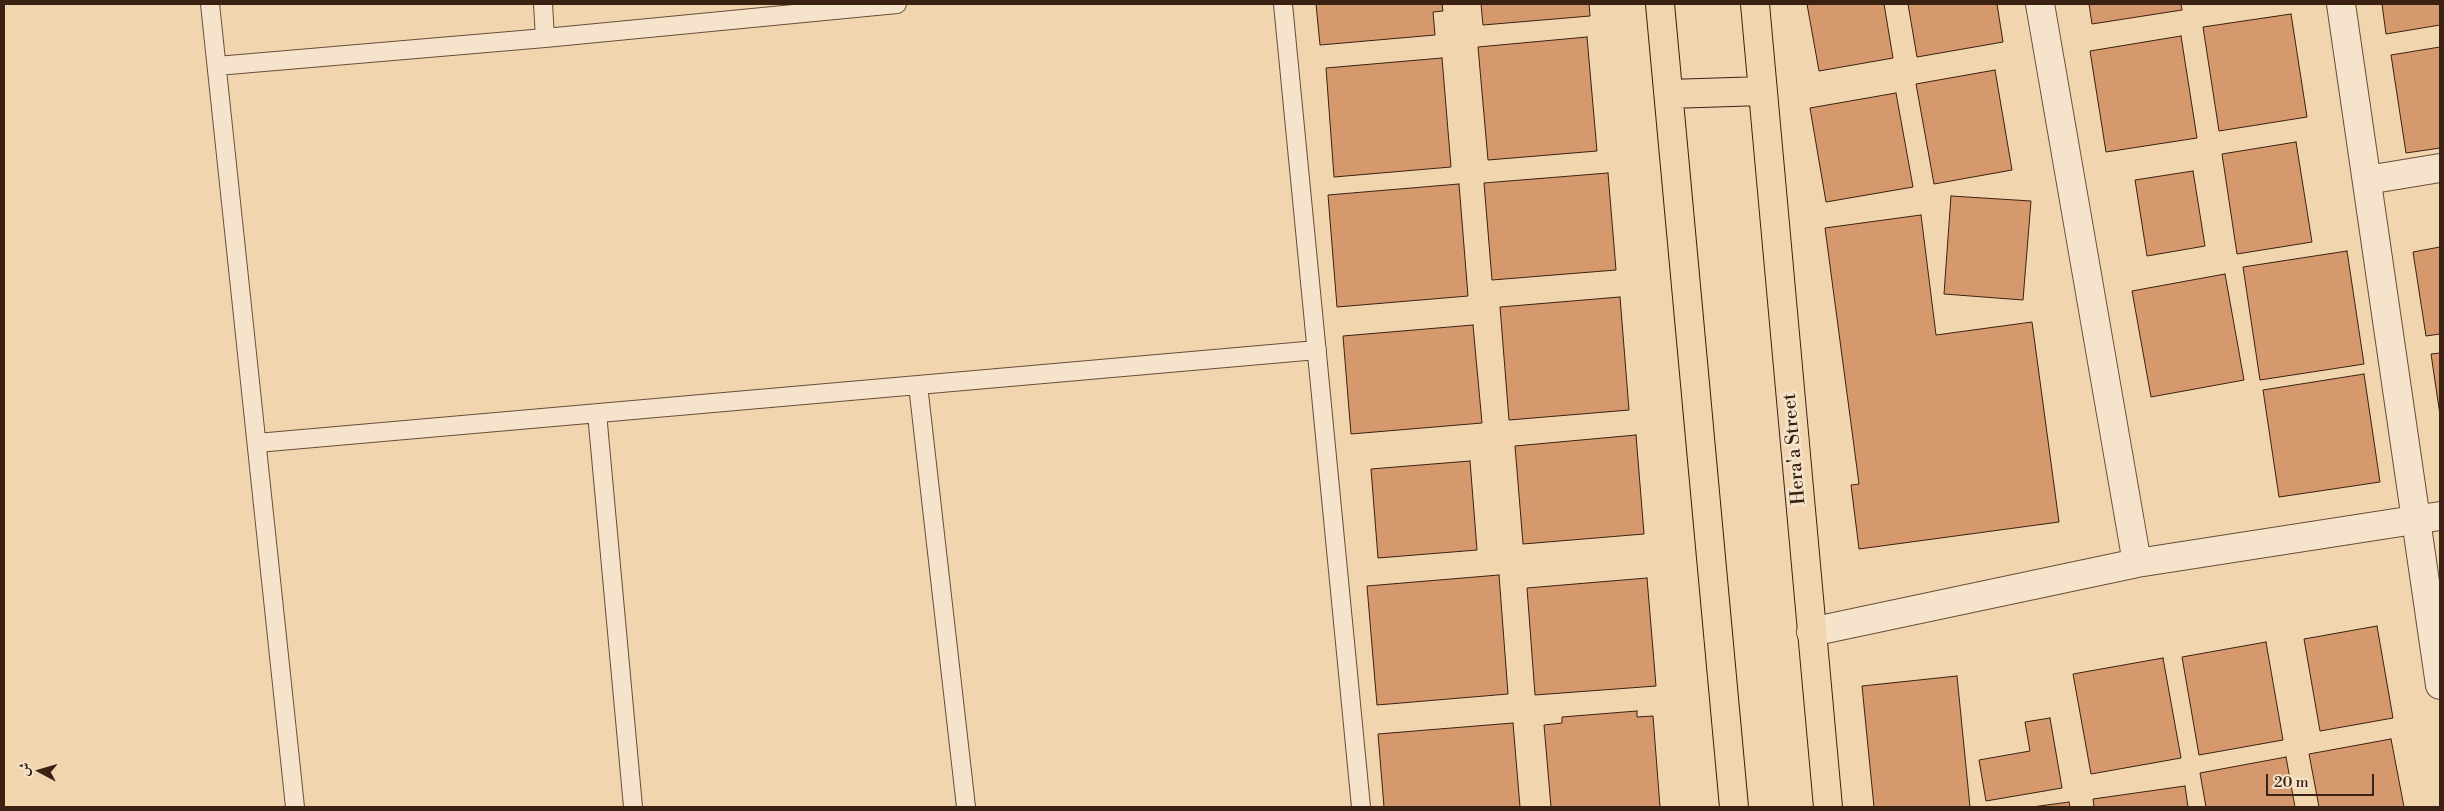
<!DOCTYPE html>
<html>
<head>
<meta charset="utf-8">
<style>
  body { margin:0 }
  #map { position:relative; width:2444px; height:811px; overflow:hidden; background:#f0d5af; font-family:"Libre Bodoni",Amiri,serif }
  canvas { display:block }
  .frame { position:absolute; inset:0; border:5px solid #3a2112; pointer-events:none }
  .north { position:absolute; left:15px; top:746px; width:50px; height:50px; -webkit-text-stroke:4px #f5e4cb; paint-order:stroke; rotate:276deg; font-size:14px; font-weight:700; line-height:20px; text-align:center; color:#3a2112 }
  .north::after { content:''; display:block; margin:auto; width:18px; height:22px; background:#3a2112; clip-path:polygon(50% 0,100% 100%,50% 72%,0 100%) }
  .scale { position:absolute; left:2266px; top:774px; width:108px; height:22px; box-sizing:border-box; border:2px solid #3a2112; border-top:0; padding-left:6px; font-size:15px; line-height:18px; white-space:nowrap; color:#3a2112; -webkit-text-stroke:4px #f5e4cb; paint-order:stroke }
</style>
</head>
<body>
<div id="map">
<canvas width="2444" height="811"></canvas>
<div class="frame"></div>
<div class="north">ش</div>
<div class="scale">20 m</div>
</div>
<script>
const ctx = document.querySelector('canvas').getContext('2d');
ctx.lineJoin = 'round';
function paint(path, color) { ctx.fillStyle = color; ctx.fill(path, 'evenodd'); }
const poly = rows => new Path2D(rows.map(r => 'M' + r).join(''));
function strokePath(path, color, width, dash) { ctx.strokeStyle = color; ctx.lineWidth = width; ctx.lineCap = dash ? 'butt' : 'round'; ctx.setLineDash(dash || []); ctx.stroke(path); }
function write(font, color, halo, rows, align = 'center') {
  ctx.font = font + ' "Libre Bodoni",serif'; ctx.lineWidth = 5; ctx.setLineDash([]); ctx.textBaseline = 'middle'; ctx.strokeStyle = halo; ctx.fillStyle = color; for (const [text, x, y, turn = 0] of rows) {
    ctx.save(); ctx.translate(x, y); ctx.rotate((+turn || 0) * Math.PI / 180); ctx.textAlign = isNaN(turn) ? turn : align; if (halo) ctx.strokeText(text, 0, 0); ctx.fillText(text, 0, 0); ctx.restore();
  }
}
const building = poly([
  [1316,4,1442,4,1443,11,1433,12,1435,35,1320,45,1316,4],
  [1481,4,1589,4,1590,16,1483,25,1481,4],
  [1807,4,1884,4,1893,58,1819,71,1807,4],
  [1908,4,1997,4,2003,42,1917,57,1908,4],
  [2089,4,2181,4,2182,10,2092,24,2089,4],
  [2382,4,2440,4,2440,25,2386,34,2382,4],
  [2291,14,2307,117,2219,131,2203,27,2291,14],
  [2181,36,2197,138,2106,152,2090,51,2181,36],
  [1587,37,1597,151,1488,160,1478,47,1587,37],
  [2440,47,2440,148,2406,153,2391,55,2440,47],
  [1442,58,1451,167,1334,177,1326,68,1442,58],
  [1995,70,2012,170,1934,184,1916,84,1995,70],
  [1896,93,1913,187,1826,202,1810,108,1896,93],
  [2296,142,2312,242,2237,254,2222,154,2296,142],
  [2193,171,2205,246,2147,256,2135,180,2193,171],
  [1608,173,1616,270,1492,280,1484,183,1608,173],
  [1459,184,1468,296,1337,307,1328,195,1459,184],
  [1951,196,2031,201,2023,300,1944,294,1951,196],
  [1921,215,1936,335,2032,322,2059,522,1859,549,1851,485,1859,484,1825,228,1921,215],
  [2440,247,2440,334,2426,336,2413,252,2440,247],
  [2347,251,2364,364,2260,380,2243,267,2347,251],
  [2225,274,2244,380,2151,397,2132,291,2225,274],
  [1620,297,1629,410,1509,420,1500,307,1620,297],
  [1473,325,1482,423,1351,434,1343,336,1473,325],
  [2440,353,2440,415,2431,354,2440,353],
  [2364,374,2380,482,2279,497,2263,390,2364,374],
  [1636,435,1644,534,1523,544,1515,446,1636,435],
  [1470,461,1477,550,1378,558,1371,469,1470,461],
  [1499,575,1508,694,1377,705,1367,586,1499,575],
  [1647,578,1656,686,1535,695,1527,588,1647,578],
  [2377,626,2393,718,2320,731,2304,639,2377,626],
  [2266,642,2283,740,2199,755,2182,657,2266,642],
  [2163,658,2181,758,2091,774,2073,674,2163,658],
  [1957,676,1970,807,1874,807,1862,686,1957,676],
  [1637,711,1637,717,1653,716,1660,807,1551,807,1544,725,1562,723,1562,717,1637,711],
  [2050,718,2062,788,1986,801,1979,760,2030,751,2025,722,2050,718],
  [1513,723,1520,807,1384,807,1378,734,1513,723],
  [2391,739,2404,807,2319,807,2309,754,2391,739],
  [2286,757,2295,807,2206,807,2200,773,2286,757],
  [2185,786,2188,807,2094,807,2093,799,2185,786],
  [2069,802,2070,807,2032,807,2069,802]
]);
paint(building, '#d6996d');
strokePath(building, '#3a2112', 1);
const service = poly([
  [210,4,295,807],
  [543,4,545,38],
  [1283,4,1361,807],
  [217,66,545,38,897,4],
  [918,385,966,807],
  [597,413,633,807],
  [257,443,1317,350]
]);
const minor = poly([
  [2040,4,2137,563],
  [2341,4,2440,685],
  [2367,180,2440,168],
  [1811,632,2137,563,2440,516]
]);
const primary = poly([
  [1660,4,1734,807],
  [1755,4,1828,807],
  [1669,94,1763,91]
]);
strokePath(service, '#684e39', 20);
strokePath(minor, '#684e39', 30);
strokePath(primary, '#3a2112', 30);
strokePath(service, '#f5e4cb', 18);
strokePath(minor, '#f5e4cb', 28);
strokePath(primary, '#f0d5af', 28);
write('19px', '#3a2112', '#f5e4cb', [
  ["Hera'a Street",1795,449,-95]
]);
</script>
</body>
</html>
